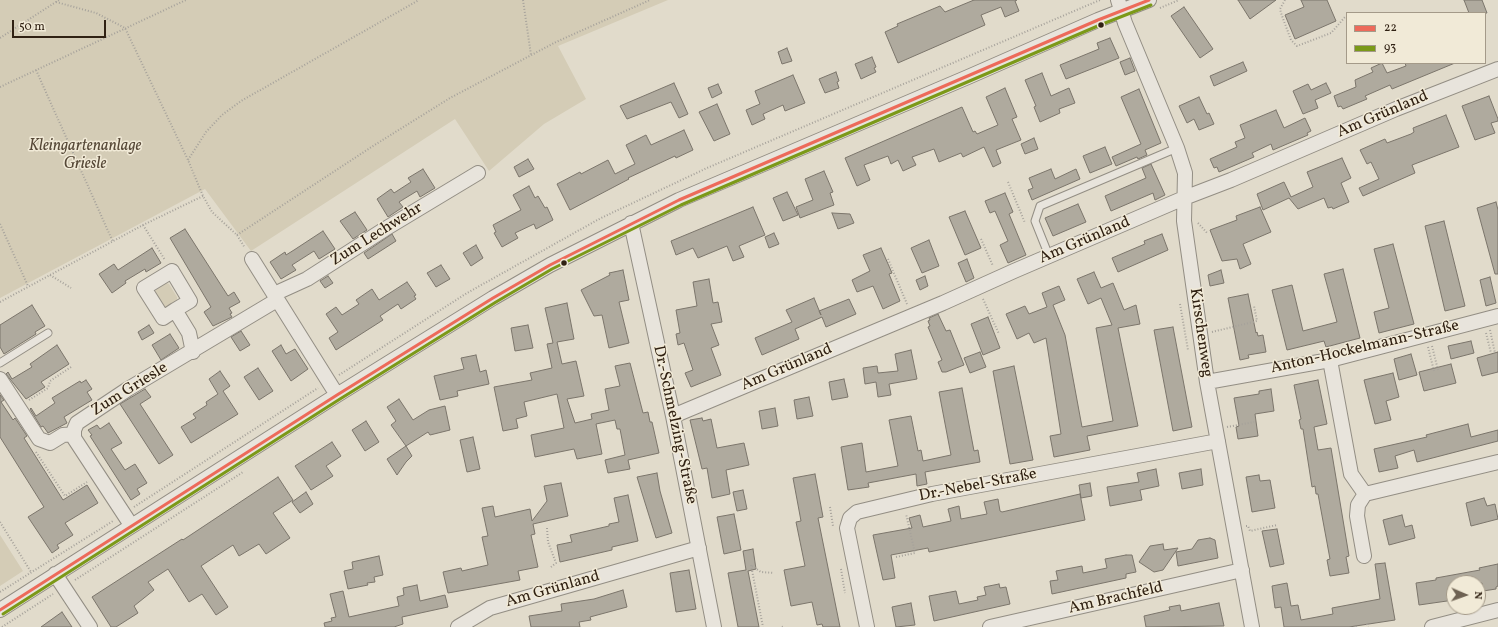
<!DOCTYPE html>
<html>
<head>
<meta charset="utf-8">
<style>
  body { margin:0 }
  #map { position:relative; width:1498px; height:627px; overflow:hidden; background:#e1dbcb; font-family:Vollkorn,serif }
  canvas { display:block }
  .legend { position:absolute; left:1346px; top:12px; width:140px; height:52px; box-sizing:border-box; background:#f1ead7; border:1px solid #a49a89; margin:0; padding:5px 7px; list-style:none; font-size:12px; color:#302113 }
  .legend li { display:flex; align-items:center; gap:8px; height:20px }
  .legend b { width:20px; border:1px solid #a49a89 }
  .north { position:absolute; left:1446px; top:575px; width:40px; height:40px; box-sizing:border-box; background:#f1ead7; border:1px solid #a49a89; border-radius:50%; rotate:92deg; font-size:11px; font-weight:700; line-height:16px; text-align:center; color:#302113 }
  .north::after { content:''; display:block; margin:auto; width:14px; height:18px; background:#6e6253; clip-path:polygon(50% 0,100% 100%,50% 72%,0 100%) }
  .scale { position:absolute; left:12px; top:20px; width:94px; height:18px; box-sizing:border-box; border:2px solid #302113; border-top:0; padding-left:5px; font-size:12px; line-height:14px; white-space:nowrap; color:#302113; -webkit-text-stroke:3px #f1ead7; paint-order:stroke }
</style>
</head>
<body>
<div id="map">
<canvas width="1498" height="627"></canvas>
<ul class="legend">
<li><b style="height:5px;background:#ed6a5a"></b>22</li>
<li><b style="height:5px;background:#7b9918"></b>93</li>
</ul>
<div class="north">N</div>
<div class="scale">50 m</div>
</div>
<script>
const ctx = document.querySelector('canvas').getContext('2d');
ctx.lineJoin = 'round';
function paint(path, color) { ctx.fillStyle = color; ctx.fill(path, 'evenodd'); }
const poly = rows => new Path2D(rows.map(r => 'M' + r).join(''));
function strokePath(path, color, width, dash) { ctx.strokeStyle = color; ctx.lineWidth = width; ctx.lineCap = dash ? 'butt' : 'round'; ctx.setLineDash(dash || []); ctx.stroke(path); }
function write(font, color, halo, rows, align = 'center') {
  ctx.font = font + ' Vollkorn,serif'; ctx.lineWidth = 3; ctx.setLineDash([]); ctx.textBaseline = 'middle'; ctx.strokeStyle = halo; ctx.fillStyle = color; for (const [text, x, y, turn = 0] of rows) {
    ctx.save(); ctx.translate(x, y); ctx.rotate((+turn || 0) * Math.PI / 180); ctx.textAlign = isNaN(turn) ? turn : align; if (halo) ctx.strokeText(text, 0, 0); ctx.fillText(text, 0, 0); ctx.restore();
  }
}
paint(poly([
  [0,0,668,0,558,46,586,99,544,124,489,171,455,119,251,251,205,189,0,298],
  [164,282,169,284,177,297,177,303,169,308,163,307,155,293,156,288],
  [0,535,23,571,0,586]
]), '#d4ccb6');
const building = poly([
  [974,0,1017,0,1015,1,1019,11,1005,17,1001,7,981,15,985,25,898,63,885,32,898,26,897,24,940,6,945,12,974,0],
  [1238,0,1276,0,1250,19,1238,0],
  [1301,0,1327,0,1336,21,1295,39,1285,15,1304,7,1301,0],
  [1464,0,1482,0,1487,13,1469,13,1464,0],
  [1184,7,1213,49,1200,58,1171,16,1184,7],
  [1110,38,1119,58,1066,79,1060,65,1099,49,1097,43,1110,38],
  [787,48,792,61,782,64,778,52,787,48],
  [872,57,876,67,874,68,876,72,861,79,855,64,872,57],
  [1130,58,1135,71,1125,75,1120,62,1130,58],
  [1243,62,1247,71,1214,86,1210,76,1243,62],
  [1382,63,1387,73,1406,66,1405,63,1455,63,1392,89,1390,85,1365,96,1367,99,1343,109,1341,106,1338,107,1334,96,1356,87,1355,80,1373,72,1371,68,1382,63],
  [836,72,839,81,837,82,839,88,825,93,819,79,836,72],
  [1042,73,1051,96,1069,88,1075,103,1059,109,1060,113,1040,122,1034,107,1036,106,1025,80,1042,73],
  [793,75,805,103,785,111,783,105,763,114,765,119,752,125,746,110,760,104,755,91,793,75],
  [674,83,688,114,679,118,671,102,627,119,620,106,674,83],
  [1326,83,1331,93,1315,100,1318,108,1303,114,1293,91,1308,84,1311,90,1326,83],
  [718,84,722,93,712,98,708,88,718,84],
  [1005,88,1017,117,1012,119,1021,140,996,150,1001,163,993,167,984,147,963,157,961,153,939,162,934,149,912,157,916,165,903,171,898,160,891,164,888,156,864,165,870,180,857,186,845,158,962,107,973,132,975,131,977,134,998,125,986,97,1005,88],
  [1139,89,1161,143,1145,150,1147,155,1138,159,1137,157,1116,166,1112,157,1141,144,1121,97,1139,89],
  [1489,96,1498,119,1498,121,1491,123,1495,133,1475,140,1462,106,1489,96],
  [1199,97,1207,114,1209,113,1214,124,1199,130,1194,119,1187,123,1179,106,1199,97],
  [717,104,730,134,714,141,699,112,717,104],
  [1276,110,1284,128,1305,118,1311,131,1307,133,1308,135,1273,150,1271,144,1252,153,1254,157,1219,172,1217,167,1214,168,1210,159,1237,147,1235,142,1245,138,1240,125,1276,110],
  [1446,115,1459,147,1412,165,1415,173,1363,196,1359,188,1379,179,1371,162,1367,164,1360,150,1385,139,1387,143,1411,134,1414,132,1413,128,1446,115],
  [684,130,693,150,676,158,675,156,628,178,629,179,570,210,557,184,580,172,581,174,608,160,615,174,635,164,626,145,646,135,651,145,684,130],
  [1034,138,1038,149,1025,154,1021,144,1034,138],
  [1105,147,1112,164,1090,173,1083,156,1105,147],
  [1342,158,1351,178,1341,183,1349,202,1333,209,1332,207,1328,208,1324,198,1298,209,1289,198,1263,210,1257,194,1284,182,1291,197,1313,187,1307,172,1342,158],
  [528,159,534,169,519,177,514,167,528,159],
  [1151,164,1165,195,1155,200,1153,193,1111,211,1105,196,1146,178,1142,168,1151,164],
  [423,169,435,188,420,197,417,191,399,202,403,207,388,217,377,199,391,189,394,193,411,182,408,178,423,169],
  [1051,169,1055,179,1076,169,1080,179,1032,200,1028,190,1033,188,1029,178,1051,169],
  [824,171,833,192,830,193,834,205,800,218,796,207,813,200,805,179,824,171],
  [529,186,535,198,538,196,545,208,547,207,553,220,536,229,534,224,515,233,518,238,502,247,494,233,496,232,493,225,521,210,513,195,529,186],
  [787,192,798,215,783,221,773,198,787,192],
  [1005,193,1013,212,1009,214,1026,255,1008,263,1000,245,1008,241,995,211,990,213,985,201,1005,193],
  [1496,202,1498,210,1498,274,1495,274,1477,208,1496,202],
  [1078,204,1086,222,1053,236,1045,218,1078,204],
  [753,207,765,235,739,246,744,257,733,261,727,246,698,258,693,248,676,255,671,241,753,207],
  [1260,207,1271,232,1243,244,1251,264,1240,269,1237,259,1222,261,1210,230,1237,220,1236,216,1260,207],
  [965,211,981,248,965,255,949,217,965,211],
  [355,212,367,230,353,239,340,221,355,212],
  [832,213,850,214,854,223,838,229,832,213],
  [1444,221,1465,306,1445,311,1425,226,1444,221],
  [185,229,228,296,234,292,240,302,229,308,232,313,230,314,232,317,213,326,204,312,211,307,170,238,185,229],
  [323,231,335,249,319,259,314,251,292,265,296,270,281,279,270,262,285,252,286,255,294,250,323,231],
  [774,233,779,244,769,248,765,237,774,233],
  [392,234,396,241,368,259,364,253,392,234],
  [1162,234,1168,250,1118,272,1112,258,1145,244,1144,241,1162,234],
  [929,240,939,266,922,273,911,248,929,240],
  [1393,244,1414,324,1379,333,1374,312,1389,308,1374,249,1393,244],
  [476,245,483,258,471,266,463,253,476,245],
  [152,248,161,263,146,272,145,269,125,281,126,283,112,293,99,274,114,264,118,270,152,248],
  [881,248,892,273,889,274,900,301,883,309,873,286,857,292,852,280,870,271,863,255,881,248],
  [967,259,974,278,966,282,958,263,967,259],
  [441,265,450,279,436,287,427,273,441,265],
  [1343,269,1360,338,1326,347,1324,341,1287,350,1272,290,1292,285,1303,331,1337,322,1324,274,1343,269],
  [623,270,629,300,619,302,629,343,609,348,602,315,594,316,581,290,610,275,609,273,623,270],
  [1221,270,1224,283,1210,286,1208,275,1221,270],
  [1094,272,1101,288,1113,283,1124,310,1136,305,1140,324,1118,328,1138,426,1087,436,1090,450,1054,457,1050,436,1061,434,1046,338,1034,343,1029,333,1017,339,1006,314,1025,306,1029,314,1047,307,1042,293,1059,286,1065,300,1053,305,1065,335,1082,427,1113,421,1096,328,1112,325,1101,298,1088,304,1077,279,1094,272],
  [328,276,333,283,325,288,320,281,328,276],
  [925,276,928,286,920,290,916,280,925,276],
  [1490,277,1496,303,1486,306,1480,280,1490,277],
  [709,279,713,303,718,302,722,322,711,324,719,345,711,348,721,375,691,387,685,373,693,370,684,343,678,345,676,334,680,333,676,310,697,306,693,282,709,279],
  [407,282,416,295,414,296,416,299,401,309,398,304,380,316,383,320,336,350,329,338,338,332,326,314,336,307,342,315,359,304,356,300,372,289,379,300,407,282],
  [1248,294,1256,333,1257,332,1258,336,1263,335,1266,352,1248,355,1249,358,1240,360,1228,298,1248,294],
  [814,298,821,315,819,311,849,299,856,314,826,327,822,317,795,329,799,339,762,355,755,338,792,322,786,310,814,298],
  [567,303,574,339,557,342,562,364,576,361,584,396,567,399,575,423,592,419,591,414,609,410,605,389,620,386,615,366,630,363,643,413,648,412,650,422,652,422,659,453,628,460,630,469,608,473,605,460,625,455,620,429,617,429,615,420,596,424,602,454,577,459,574,449,535,457,531,435,564,428,557,394,524,402,527,416,516,419,518,428,503,431,494,387,532,380,530,373,552,368,547,344,553,343,545,308,567,303],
  [32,305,45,326,35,332,36,334,4,354,0,347,0,325,32,305],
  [938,314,946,331,950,330,964,365,946,372,942,372,938,362,942,360,928,327,930,326,928,321,930,320,929,318,938,314],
  [988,317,1000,348,983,355,971,324,988,317],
  [149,325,154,333,142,340,138,332,149,325],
  [528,325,533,348,515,351,511,328,528,325],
  [1173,327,1192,427,1173,431,1154,330,1173,327],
  [241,331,250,345,240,351,231,337,241,331],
  [170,334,179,348,161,360,152,345,170,334],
  [1471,341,1474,353,1451,359,1448,346,1471,341],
  [57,345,69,364,41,382,45,387,26,399,6,374,8,372,12,379,32,367,30,364,57,345],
  [281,345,286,354,295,349,308,369,291,381,272,351,281,345],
  [911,350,917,379,889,384,891,395,878,397,876,382,865,384,863,368,877,366,878,373,898,371,895,354,911,350],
  [980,352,986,367,970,373,964,358,980,352],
  [1498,352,1498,372,1482,376,1477,358,1498,352],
  [1411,354,1417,375,1399,380,1394,359,1411,354],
  [476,355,480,372,486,370,489,384,457,391,458,396,440,400,434,376,464,369,461,358,476,355],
  [1451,364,1456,383,1424,391,1419,372,1451,364],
  [1014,366,1033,460,1010,464,993,371,1014,366],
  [258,368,273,391,259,400,244,377,258,368],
  [220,371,230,386,223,391,238,414,191,443,181,427,196,418,193,414,207,405,206,402,218,394,209,379,220,371],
  [1393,373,1399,397,1386,401,1391,420,1375,424,1364,380,1393,373],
  [844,379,848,397,832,400,829,382,844,379],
  [86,380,92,389,87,392,92,400,64,417,67,423,48,433,43,426,41,427,30,409,31,408,36,416,55,403,52,398,80,381,81,383,86,380],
  [1318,380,1327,424,1314,427,1318,450,1331,448,1349,556,1346,557,1349,573,1330,576,1327,560,1330,559,1318,494,1316,494,1315,486,1312,487,1303,429,1301,429,1299,420,1301,419,1294,385,1318,380],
  [962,388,974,451,978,450,980,462,925,472,927,484,917,486,916,474,868,483,869,487,848,490,841,447,862,443,866,472,898,466,889,420,911,416,918,451,921,450,923,461,951,455,939,392,962,388],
  [145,389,151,397,140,404,173,455,159,464,120,404,145,389],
  [1271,389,1274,411,1255,414,1258,436,1238,439,1236,427,1239,426,1234,398,1259,394,1259,391,1271,389],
  [0,395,4,400,1,402,13,420,15,418,27,436,24,438,63,500,87,485,98,503,65,523,73,535,57,545,59,548,52,553,28,517,44,507,0,437,0,395],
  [809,397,813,416,797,419,794,400,809,397],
  [399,399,413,420,429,410,445,406,450,430,430,435,428,432,406,446,391,425,396,421,387,407,399,399],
  [775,408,778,426,762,429,759,411,775,408],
  [702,418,703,421,711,419,717,448,744,443,749,465,726,470,730,494,712,498,707,468,702,469,690,420,702,418],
  [366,421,379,442,365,451,352,430,366,421],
  [109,423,122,443,111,449,125,470,135,464,147,483,137,489,140,494,131,500,90,436,92,435,88,430,97,425,100,429,109,423],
  [1468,424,1471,437,1498,430,1498,441,1417,462,1414,450,1395,456,1398,468,1379,472,1374,449,1427,437,1426,435,1468,424],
  [473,437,480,469,467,472,460,440,473,437],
  [332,442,341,456,326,466,333,476,311,490,295,466,332,442],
  [406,446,412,456,406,462,397,475,387,459,406,446],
  [1156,469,1159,486,1140,490,1142,500,1110,506,1107,487,1139,482,1137,473,1156,469],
  [1201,469,1203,485,1182,489,1179,473,1201,469],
  [657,473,660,491,672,533,656,538,637,477,657,473],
  [815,474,823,517,818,518,840,627,823,627,822,624,817,625,812,602,791,606,784,570,805,566,796,522,801,521,793,478,815,474],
  [1259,475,1260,481,1270,480,1275,508,1252,512,1246,477,1259,475],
  [278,477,293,500,273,513,290,538,266,554,259,544,239,556,233,545,201,566,228,607,216,615,202,594,189,602,168,569,148,582,154,590,134,606,138,613,116,627,111,627,92,597,182,539,183,540,278,477],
  [561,483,568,516,533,524,535,534,531,535,538,567,518,571,520,580,448,593,443,572,461,568,462,571,488,565,482,537,488,536,482,508,493,506,495,517,530,509,532,521,547,501,544,486,561,483],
  [1090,483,1092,496,1081,498,1079,485,1090,483],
  [743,490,747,509,737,511,733,492,743,490],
  [306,492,313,504,300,513,292,502,306,492],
  [1080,494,1085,520,929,552,928,548,891,555,895,578,883,580,873,535,912,528,909,518,920,515,923,527,951,521,948,509,959,506,961,519,987,514,984,502,998,499,1000,511,1002,512,1080,494],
  [628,495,638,541,612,547,612,550,560,562,557,545,572,542,570,535,609,526,609,524,619,522,614,498,628,495],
  [1484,498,1487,506,1495,504,1498,519,1471,526,1466,503,1484,498],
  [734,514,741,550,724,554,717,517,734,514],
  [1402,515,1405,527,1412,525,1415,538,1389,545,1383,520,1402,515],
  [1277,529,1284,564,1270,567,1262,531,1277,529],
  [1210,538,1215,540,1218,558,1178,566,1176,552,1192,549,1198,540,1210,538],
  [1163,544,1164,550,1178,548,1163,570,1154,572,1139,562,1150,546,1163,544],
  [753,549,756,569,748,571,759,627,738,627,728,573,746,570,743,551,753,549],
  [1126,555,1132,555,1136,572,1126,574,1126,578,1052,594,1050,581,1058,580,1056,571,1082,566,1083,573,1107,568,1105,559,1126,555],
  [379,556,383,575,374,577,375,582,367,583,368,585,348,589,344,571,353,569,352,562,379,556],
  [1385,563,1395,620,1349,627,1284,627,1281,607,1275,608,1272,586,1287,583,1291,606,1298,605,1301,620,1333,614,1332,608,1380,599,1375,564,1385,563],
  [1498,564,1498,586,1496,587,1496,589,1483,591,1482,583,1454,583,1454,600,1419,605,1416,583,1436,580,1436,578,1480,570,1479,568,1498,564],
  [689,570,696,609,676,612,670,573,689,570],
  [999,584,1000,588,1006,587,1010,604,934,621,929,596,956,591,959,604,978,600,977,597,986,595,984,587,999,584],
  [417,585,420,601,445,595,448,607,402,617,403,624,394,627,325,627,324,623,332,621,331,618,336,617,330,594,343,591,349,617,399,606,397,597,404,595,403,588,417,585],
  [623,590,627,607,590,617,591,620,579,622,580,627,531,627,529,616,562,611,561,604,594,599,623,590],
  [911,603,915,625,896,627,892,607,911,603],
  [1219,603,1224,626,1146,627,1144,616,1170,610,1169,607,1180,605,1181,611,1219,603],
  [62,612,72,627,41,627,62,612]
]);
paint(building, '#afaa9e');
strokePath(building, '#7b756b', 1);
const service = poly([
  [1049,256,1035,221,1040,206,1177,148],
  [0,363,48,333]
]);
const minor = poly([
  [1118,0,1125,23,1177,148,1185,173,1184,221,1207,382,1252,627],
  [631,223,673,416,714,627],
  [252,259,337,395],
  [274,294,307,279,385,229,478,173],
  [175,310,163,318,144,288,172,271,190,301,175,310,189,333,193,352],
  [1330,360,1351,474,1365,494,1358,505,1357,516,1364,556],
  [0,379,39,439,50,443,63,435,74,434],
  [1207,382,1330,360,1498,316],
  [673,416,943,303,1014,271,1184,198,1231,180,1396,109,1498,69],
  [1365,494,1498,462],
  [131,525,74,438,74,430,77,423,128,389,277,300],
  [55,574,90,627],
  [0,610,337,395,493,298,550,265,679,200,968,77,1098,20,1149,0],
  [458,627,490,608,699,548],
  [867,627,847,528,850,518,857,512,932,494,1218,441],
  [990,627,1242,570],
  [1432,627,1498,610]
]);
strokePath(service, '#938e84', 9);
strokePath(minor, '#938e84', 16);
strokePath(poly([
  [523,0,531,55],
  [1285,0,1280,9,1281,13,1291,40,1297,46,1331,33,1345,17],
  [56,2,96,13,125,28,188,160,203,196,212,212,237,235,245,248],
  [1160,8,1179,0],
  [0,38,59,0],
  [36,70,113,242],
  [0,87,186,0],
  [188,160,206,132,222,115,241,101,419,0],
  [1008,182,1025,223],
  [1198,223,1208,234],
  [0,224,28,286],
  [143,225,165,260],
  [237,235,373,146,450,98,556,42,650,0],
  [981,239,993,266],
  [888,259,907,304],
  [50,275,71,288],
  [983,299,999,334],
  [0,302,143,225,203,196],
  [1180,304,1188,350],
  [1490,330,1495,353],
  [1212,332,1257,321,1254,306],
  [1486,333,1491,353],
  [1432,346,1438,370],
  [1428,347,1434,371],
  [339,375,467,293,601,218,707,168,1100,0],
  [29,400,48,388,50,381,71,367],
  [1227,427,1254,422],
  [36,452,65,496,87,482],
  [134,507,318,388],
  [830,507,833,526],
  [0,522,31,572],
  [1246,526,1248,526,1250,531,1277,525],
  [547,528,548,542,556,563,551,567],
  [896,557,915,553,906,514],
  [751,565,763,627],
  [752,566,761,572,774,573],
  [841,569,845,593],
  [75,580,243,472],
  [0,592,113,521],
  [1367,624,1368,627],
  [1356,626,1356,627],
  [2,627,53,594],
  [782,627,784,626]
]), '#a6a29b', 2, [1, 2]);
strokePath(service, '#e8e4dc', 7);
strokePath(minor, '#e8e4dc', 14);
strokePath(poly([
  [0,610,337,395,493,298,550,265,679,200,1098,20,1149,0]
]), '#ed6a5a', 3);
strokePath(poly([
  [3,614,340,399,496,302,552,269,681,205,1100,25,1151,5]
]), '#7b9918', 3);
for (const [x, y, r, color] of [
  [1101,25,3.5,"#302113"],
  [564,263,3.5,"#302113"]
]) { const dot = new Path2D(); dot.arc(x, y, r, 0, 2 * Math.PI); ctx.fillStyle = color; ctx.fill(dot); strokePath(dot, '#f1ead7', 1.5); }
write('16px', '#302113', '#f1ead7', [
  ["Am Grünland",1383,115,-23],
  ["Zum Lechwehr",377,235,-32],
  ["Am Grünland",1085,241,-23],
  ["Kirschenweg",1200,333,82],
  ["Anton-Hockelmann-Straße",1365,348,-13],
  ["Am Grünland",787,368,-23],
  ["Zum Griesle",130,390,-32],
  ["Dr.-Schmelzing-Straße",674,425,78],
  ["Dr.-Nebel-Straße",978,486,-11],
  ["Am Grünland",553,590,-16],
  ["Am Brachfeld",1116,599,-13]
]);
write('italic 16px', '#564837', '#f1ead7', [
  ["Kleingartenanlage",85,147],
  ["Griesle",85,165]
]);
</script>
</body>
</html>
